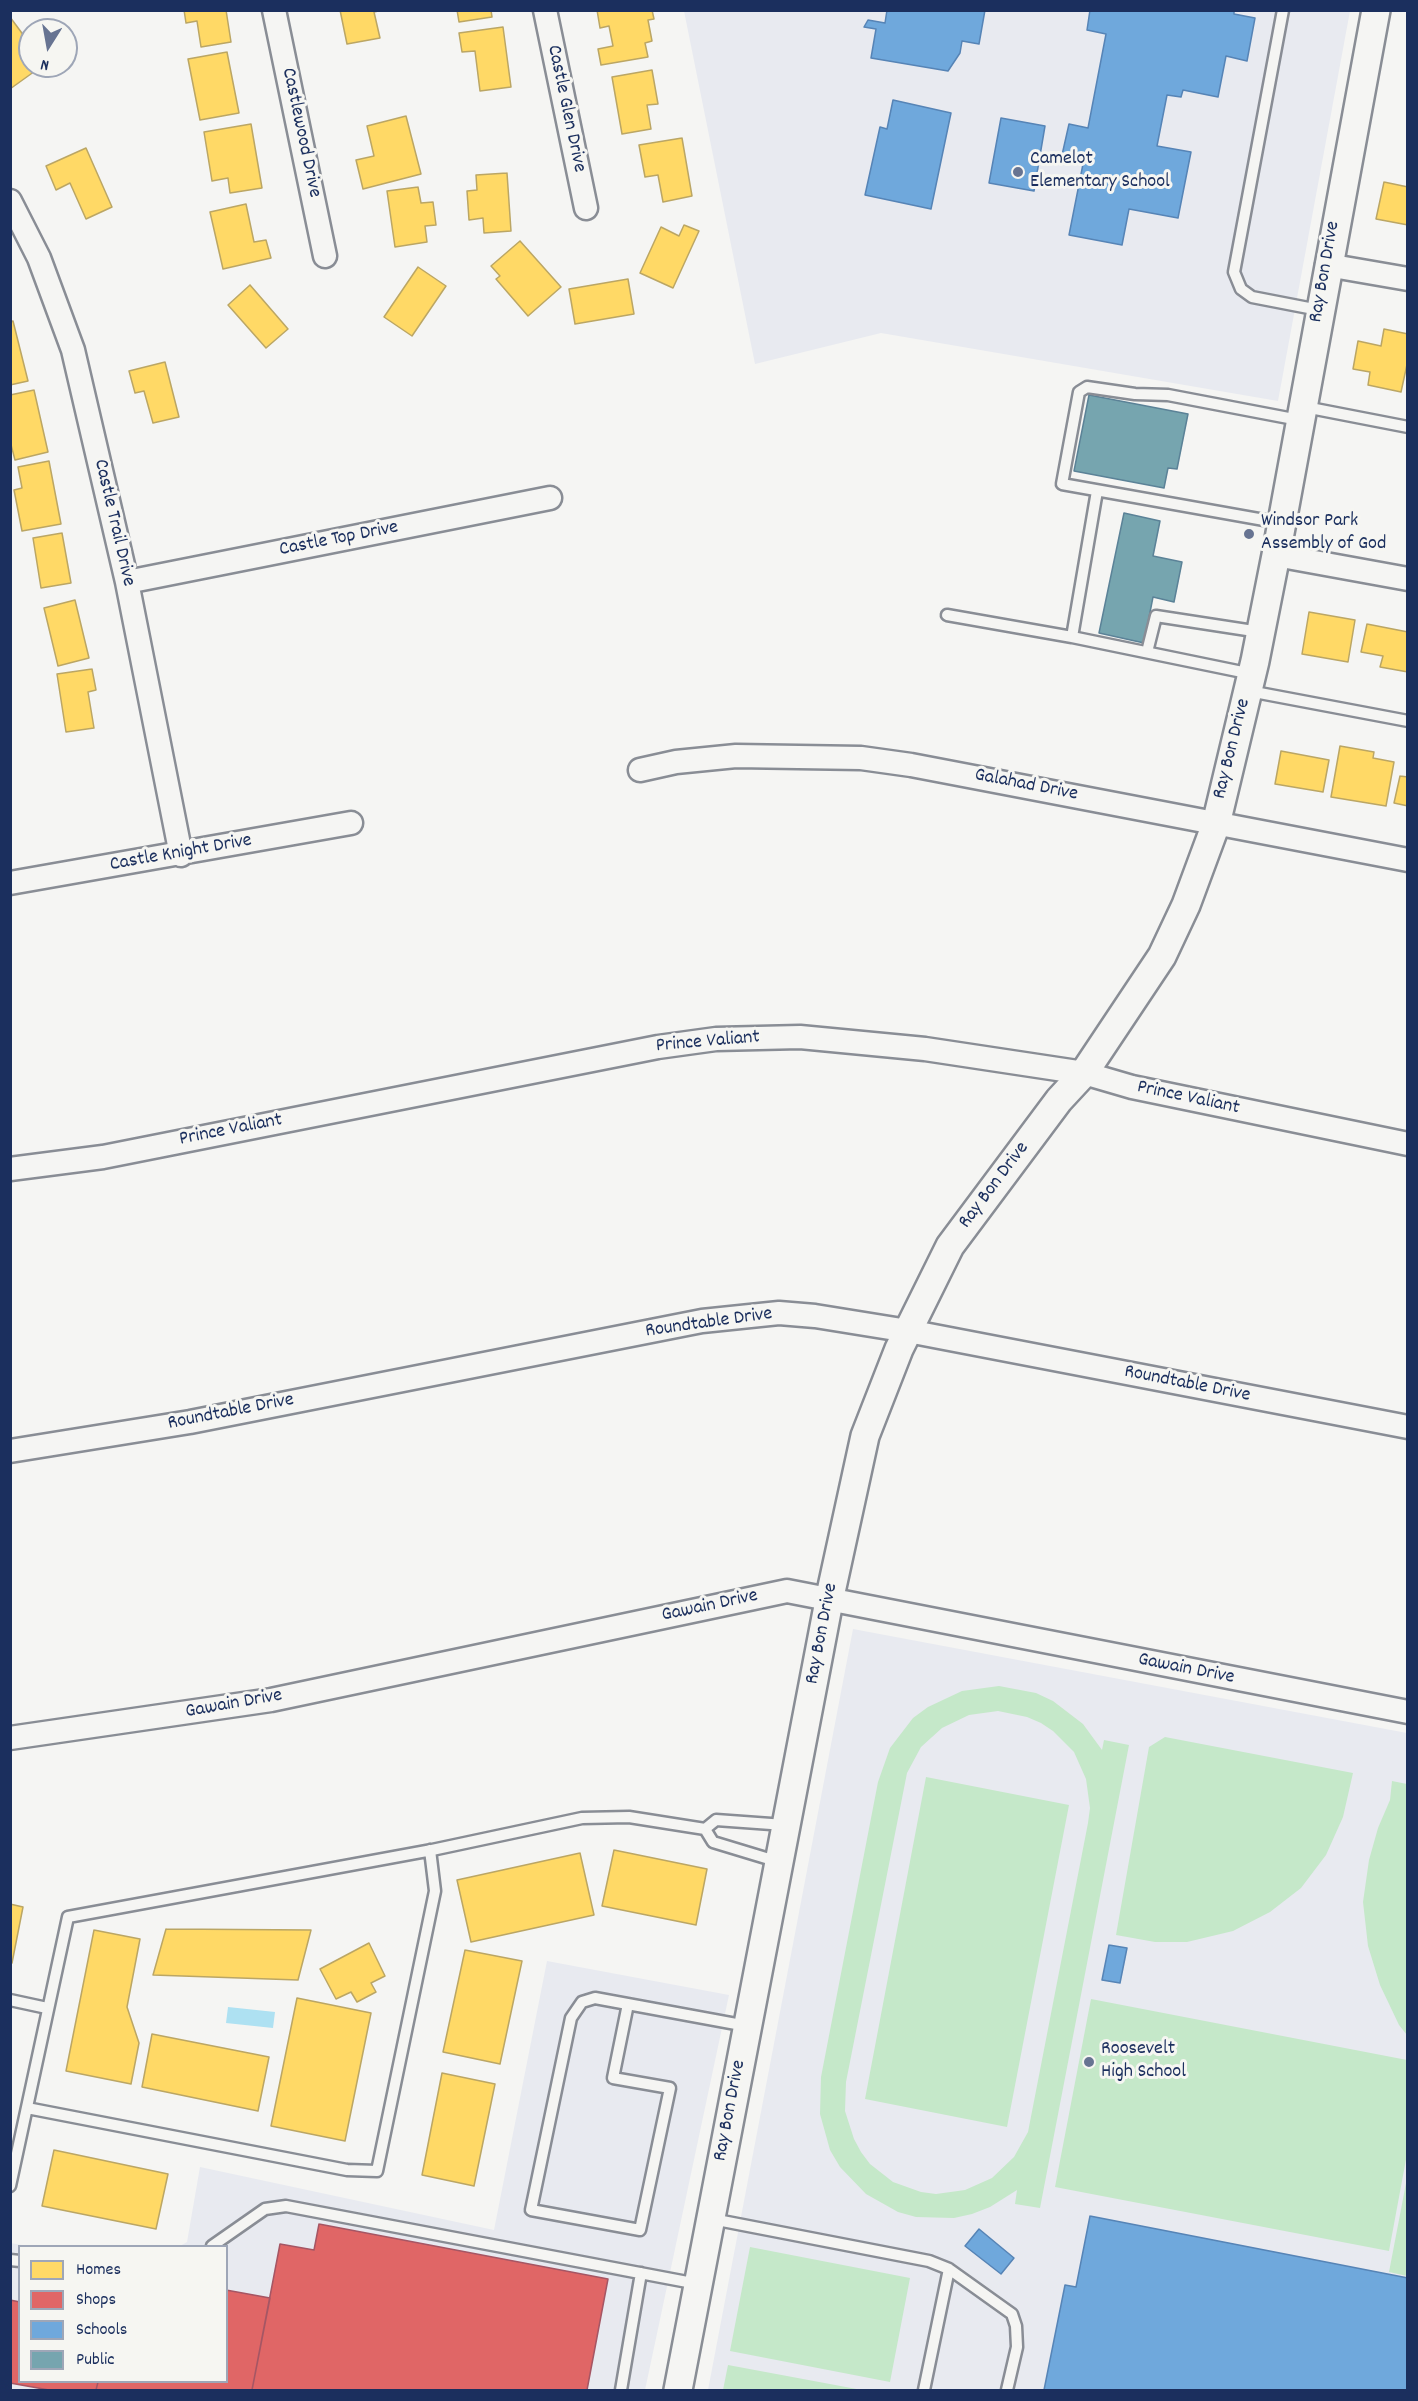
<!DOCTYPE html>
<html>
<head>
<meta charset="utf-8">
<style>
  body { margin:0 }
  #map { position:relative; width:1418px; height:2401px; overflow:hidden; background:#f5f5f3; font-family:Dekko,sans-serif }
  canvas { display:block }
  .frame { position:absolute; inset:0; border:12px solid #1b2f5e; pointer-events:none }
  .legend { position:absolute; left:18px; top:2245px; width:210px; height:138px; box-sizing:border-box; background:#f6f6f2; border:2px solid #9ea6b7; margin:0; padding:8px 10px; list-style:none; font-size:18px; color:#1b2f5e }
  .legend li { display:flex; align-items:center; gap:12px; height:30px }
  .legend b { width:30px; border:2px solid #9ea6b7 }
  .north { position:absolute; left:18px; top:18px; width:60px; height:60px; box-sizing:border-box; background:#f6f6f2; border:2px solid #9ea6b7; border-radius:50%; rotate:191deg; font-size:16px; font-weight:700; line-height:24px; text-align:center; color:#1b2f5e }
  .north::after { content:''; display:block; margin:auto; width:21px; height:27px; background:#677492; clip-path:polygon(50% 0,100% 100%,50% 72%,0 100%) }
</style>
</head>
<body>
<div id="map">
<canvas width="1418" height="2401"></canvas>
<div class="frame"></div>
<ul class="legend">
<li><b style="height:16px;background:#ffd966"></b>Homes</li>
<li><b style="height:16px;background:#e06666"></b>Shops</li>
<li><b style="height:16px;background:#6fa8dc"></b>Schools</li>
<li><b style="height:16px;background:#76a5af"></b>Public</li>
</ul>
<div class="north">N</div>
</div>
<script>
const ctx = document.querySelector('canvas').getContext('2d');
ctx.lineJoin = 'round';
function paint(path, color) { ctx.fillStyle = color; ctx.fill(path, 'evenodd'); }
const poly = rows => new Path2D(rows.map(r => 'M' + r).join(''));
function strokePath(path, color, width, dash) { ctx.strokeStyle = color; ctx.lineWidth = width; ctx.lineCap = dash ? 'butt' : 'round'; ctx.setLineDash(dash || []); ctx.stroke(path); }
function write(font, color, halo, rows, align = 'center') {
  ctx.font = font + ' Dekko,sans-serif'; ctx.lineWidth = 6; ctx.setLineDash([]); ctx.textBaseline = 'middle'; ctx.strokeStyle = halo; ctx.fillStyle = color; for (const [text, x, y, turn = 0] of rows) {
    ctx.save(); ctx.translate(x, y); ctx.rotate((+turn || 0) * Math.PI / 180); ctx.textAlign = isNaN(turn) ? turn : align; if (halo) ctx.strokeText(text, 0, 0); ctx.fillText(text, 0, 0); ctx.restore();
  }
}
paint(poly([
  [684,11,1350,11,1278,401,881,333,755,364],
  [853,1629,1407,1733,1407,2390,708,2390],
  [547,1961,729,1995,645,2390,11,2390,10,2243,28,2246,20,2246,20,2382,226,2382,226,2246,180,2246,187,2242,200,2167,494,2230]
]), '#e8eaf0');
paint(poly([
  [999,1686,1036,1693,1053,1701,1083,1724,1102,1750,1104,1740,1129,1745,1040,2208,1015,2204,1017,2190,990,2207,972,2214,954,2218,916,2217,898,2212,866,2194,840,2167,830,2150,820,2114,821,2077,878,1782,890,1748,913,1718,928,1707,962,1691],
  [998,1711,1027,1717,1041,1723,1053,1731,1074,1752,1086,1779,1090,1808,1088,1823,1028,2132,1014,2157,992,2178,965,2190,936,2194,921,2192,893,2182,870,2164,861,2152,854,2139,845,2111,846,2082,907,1773,921,1747,942,1728,969,1715],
  [1165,1737,1353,1773,1343,1817,1326,1855,1301,1888,1270,1912,1233,1931,1187,1942,1155,1942,1116,1935,1149,1747],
  [926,1777,1069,1805,1007,2127,865,2099],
  [1392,1781,1407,1784,1407,2035,1399,2025,1380,1985,1368,1946,1363,1902,1369,1860,1378,1828,1390,1800],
  [1091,1999,1407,2060,1407,2154,1389,2251,1055,2187],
  [1407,2178,1408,2276,1407,2276,1389,2272],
  [750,2247,910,2278,890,2382,730,2351],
  [728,2365,862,2390,723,2390]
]), '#c5e8c9');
paint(poly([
  [228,2007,275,2012,273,2028,226,2023]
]), '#aee1f2');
const homes = poly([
  [184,10,226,10,231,42,201,47,197,21,186,23,184,10],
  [340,10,383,10,374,12,380,38,347,44,340,10],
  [457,10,491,10,492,17,459,22,457,10],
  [597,10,652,10,654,19,648,20,652,41,645,43,648,57,601,65,598,49,613,46,609,26,600,28,597,10],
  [10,17,30,44,30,66,42,66,10,89,10,17],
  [503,27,511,87,480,91,475,51,462,52,459,33,503,27],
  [227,52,239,113,200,120,188,59,227,52],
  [652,70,658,104,647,105,651,129,622,134,612,77,652,70],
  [406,116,421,174,363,189,356,160,374,156,367,126,406,116],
  [251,124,262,188,230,193,228,178,212,181,204,132,251,124],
  [682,138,692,196,663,202,658,175,645,177,639,145,682,138],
  [86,148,112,207,86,219,70,183,56,190,46,166,86,148],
  [507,173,511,231,484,233,483,218,469,220,467,191,477,190,476,175,507,173],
  [1384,182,1408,187,1408,225,1376,219,1384,182],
  [418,187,421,203,433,202,436,225,425,226,427,242,395,247,387,191,418,187],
  [246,204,254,242,266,240,271,258,223,269,210,212,246,204],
  [684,225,699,231,673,288,640,273,661,227,679,236,684,225],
  [520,241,561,287,528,316,496,279,500,276,491,266,520,241],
  [418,267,446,286,412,336,384,317,418,267],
  [628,279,634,314,575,324,569,289,628,279],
  [250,285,288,329,266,348,228,305,250,285],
  [13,321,28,381,10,385,10,322,13,321],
  [1384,329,1408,334,1408,360,1401,392,1368,385,1370,372,1353,369,1358,341,1381,346,1384,329],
  [165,362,179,417,153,423,144,391,135,393,129,371,165,362],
  [34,390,48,452,15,460,10,441,10,395,34,390],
  [49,461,61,524,22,531,14,490,22,488,18,467,49,461],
  [62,533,71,583,41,588,33,538,62,533],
  [75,600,89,658,58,666,44,608,75,600],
  [1309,612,1355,620,1348,662,1302,654,1309,612],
  [1367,624,1408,632,1408,672,1380,667,1383,656,1361,652,1367,624],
  [92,669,96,690,88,692,94,728,66,732,57,674,92,669],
  [1340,746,1374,752,1373,758,1394,762,1386,806,1331,797,1340,746],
  [1281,751,1329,760,1323,792,1275,784,1281,751],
  [1400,776,1408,777,1408,806,1394,803,1400,776],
  [614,1850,707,1869,696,1925,602,1906,614,1850],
  [580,1853,594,1915,471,1942,457,1880,580,1853],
  [10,1904,23,1907,12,1963,10,1963,10,1904],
  [166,1929,311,1930,298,1980,153,1975,166,1929],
  [94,1930,140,1939,127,2007,139,2043,131,2084,66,2071,94,1930],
  [369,1943,385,1976,371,1983,376,1992,357,2002,351,1992,336,1999,320,1969,369,1943],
  [465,1950,522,1961,500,2064,443,2052,465,1950],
  [297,1998,371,2013,345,2141,271,2126,297,1998],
  [152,2034,269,2057,258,2111,142,2087,152,2034],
  [442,2073,495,2084,474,2186,422,2175,442,2073],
  [54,2150,168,2174,156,2229,42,2206,54,2150]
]);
paint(homes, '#ffd966');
strokePath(homes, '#bba664', 1.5);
const shops = poly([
  [319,2224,608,2279,587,2390,252,2390,280,2244,314,2250,319,2224],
  [226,2290,270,2298,252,2390,96,2390,98,2382,226,2382,226,2290],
  [10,2300,20,2302,20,2382,98,2382,96,2390,49,2390,10,2383,10,2300]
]);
paint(shops, '#e06666');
strokePath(shops, '#a55664', 1.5);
const schools = poly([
  [887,10,985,10,979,44,962,41,960,53,948,71,871,58,876,29,864,27,868,20,885,23,887,10],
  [1090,10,1234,10,1234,14,1255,18,1247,61,1226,56,1218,97,1183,90,1181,97,1167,95,1157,146,1191,152,1178,218,1129,209,1122,245,1069,235,1084,159,1062,155,1069,124,1088,128,1106,34,1087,30,1090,10],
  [893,100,951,113,931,209,865,195,880,127,887,129,893,100],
  [1001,118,1045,126,1034,191,989,183,1001,118],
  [1109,1945,1127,1948,1120,1983,1102,1980,1109,1945],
  [1090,2216,1408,2278,1408,2390,1044,2390,1065,2285,1076,2287,1090,2216],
  [979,2229,1014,2258,1001,2274,965,2246,979,2229]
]);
paint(schools, '#6fa8dc');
strokePath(schools, '#5684b6', 1.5);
const public = poly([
  [1089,395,1188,414,1177,469,1168,468,1164,488,1074,471,1089,395],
  [1124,513,1160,521,1153,556,1182,562,1174,602,1153,597,1144,643,1099,633,1124,513]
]);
paint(public, '#76a5af');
strokePath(public, '#5b8297', 1.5);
const service = poly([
  [1283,10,1234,272,1241,289,1252,297,1319,310],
  [1305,407,1408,427],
  [1281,523,1062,484,1079,392,1087,387,1135,394,1168,395,1299,420],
  [947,615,1072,637,1252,674],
  [1072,637,1097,491],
  [1147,652,1156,616,1260,632],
  [1249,691,1408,721],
  [705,1829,716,1820,785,1825],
  [10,2000,47,2008],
  [628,2004,613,2078,670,2088,640,2230,531,2210,571,2018,582,2002,595,1998,747,2026],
  [27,2108,347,2170,377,2171,435,1891,430,1850],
  [10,2186,68,1917,432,1850,582,1818,629,1817,705,1829,713,1842,779,1862],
  [712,2219,929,2261,949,2269,1012,2314,1016,2326,1017,2347,1007,2390],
  [212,2246,265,2209,286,2206,698,2284],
  [10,2260,20,2261],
  [621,2390,641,2273],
  [924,2390,949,2269]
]);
const minor = poly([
  [274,10,325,256],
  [545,10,586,208],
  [10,201,39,258,73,350,127,582,181,855],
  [1327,265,1408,279],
  [1276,555,1408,579],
  [127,582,550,498],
  [640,770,676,762,736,756,861,758,911,765,1408,860],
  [10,883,351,823],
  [10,1169,103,1157,658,1047,716,1039,800,1037,925,1049,1084,1073,1132,1087,1408,1144],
  [10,1451,190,1422,702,1321,779,1313,815,1316,908,1331,1408,1427],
  [10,1738,271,1700,787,1591,1408,1712]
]);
const tertiary = poly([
  [678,2390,829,1601,865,1436,899,1349,950,1246,1059,1100,1084,1073,1162,956,1186,905,1216,824,1255,661,1276,555,1376,10]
]);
strokePath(service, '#898d95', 15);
strokePath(minor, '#898d95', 27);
strokePath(tertiary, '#898d95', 32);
strokePath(service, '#f5f5f3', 10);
strokePath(minor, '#f5f5f3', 22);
strokePath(tertiary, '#f5f5f3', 27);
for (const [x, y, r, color] of [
  [1018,172,6,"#677492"],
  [1249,534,6,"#677492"],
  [1089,2062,6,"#677492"]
]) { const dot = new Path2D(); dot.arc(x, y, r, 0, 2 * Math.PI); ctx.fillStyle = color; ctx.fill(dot); strokePath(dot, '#f6f6f2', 2); }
write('20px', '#1b2f5e', '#f6f6f2', [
  ["Castle Glen Drive",565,109,78],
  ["Castlewood Drive",300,133,78],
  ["Ray Bon Drive",1326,272,-80],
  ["Castle Trail Drive",113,523,77],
  ["Castle Top Drive",339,540,-11],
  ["Ray Bon Drive",1233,749,-76],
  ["Galahad Drive",1026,786,11],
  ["Castle Knight Drive",181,854,-10],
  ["Prince Valiant",708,1043,-5],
  ["Prince Valiant",1188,1099,12],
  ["Prince Valiant",231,1131,-11],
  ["Ray Bon Drive",995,1186,-53],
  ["Roundtable Drive",709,1324,-8],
  ["Roundtable Drive",1187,1385,11],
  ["Roundtable Drive",231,1413,-11],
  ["Gawain Drive",710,1607,-12],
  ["Ray Bon Drive",823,1634,-79],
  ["Gawain Drive",1186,1670,11],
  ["Gawain Drive",234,1705,-10],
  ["Ray Bon Drive",731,2111,-79]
]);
write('20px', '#1b2f5e', '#f6f6f2', [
  ["Camelot",1030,160],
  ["Elementary School",1030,183],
  ["Windsor Park",1261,522],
  ["Assembly of God",1261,545],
  ["Roosevelt",1101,2050],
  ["High School",1101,2073]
], 'left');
</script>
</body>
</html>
